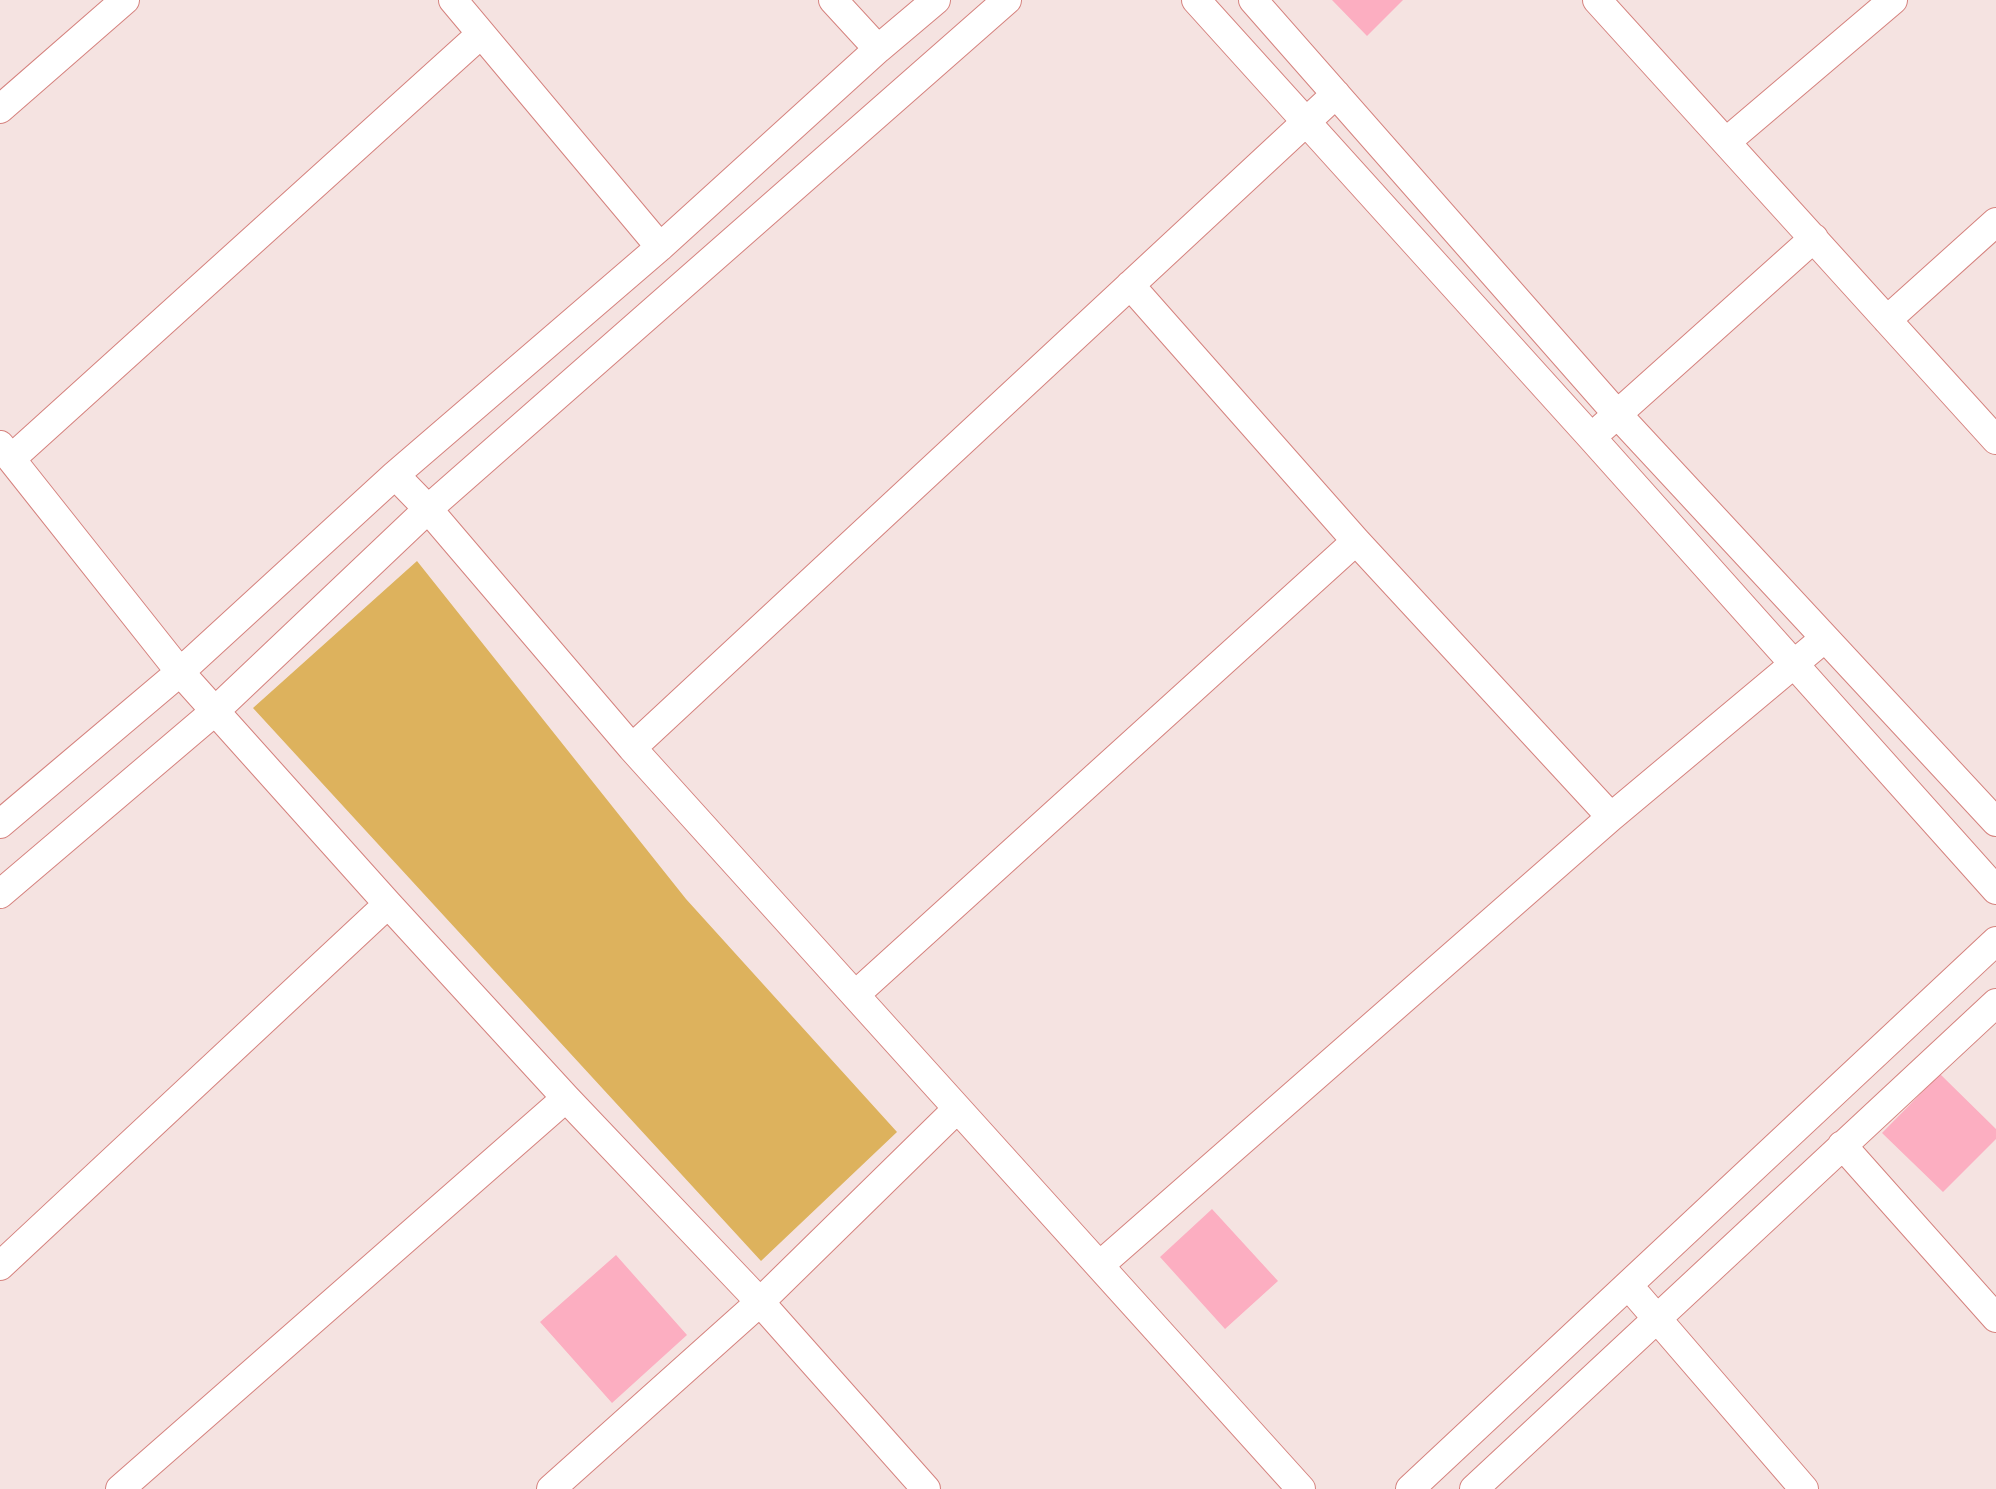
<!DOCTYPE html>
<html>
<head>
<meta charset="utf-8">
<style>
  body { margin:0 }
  canvas { display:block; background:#f5e3e1 }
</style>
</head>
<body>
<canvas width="1996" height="1489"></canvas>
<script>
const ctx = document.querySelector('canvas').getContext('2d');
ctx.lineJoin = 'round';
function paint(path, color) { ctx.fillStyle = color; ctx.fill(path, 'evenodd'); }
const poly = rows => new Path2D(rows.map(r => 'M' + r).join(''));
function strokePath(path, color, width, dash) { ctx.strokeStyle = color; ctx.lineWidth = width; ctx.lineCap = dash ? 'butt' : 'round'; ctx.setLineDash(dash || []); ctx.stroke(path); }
paint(poly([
  [417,561,686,899,897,1132,761,1261,253,708]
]), '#ddb25d');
paint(poly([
  [1332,0,1403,0,1367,36],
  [1940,1074,1996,1129,1996,1139,1943,1192,1882,1133],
  [1212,1209,1278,1281,1225,1329,1160,1257],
  [616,1255,687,1335,612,1403,540,1322]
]), '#fcaec1');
const minor = poly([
  [453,0,660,247],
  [833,0,878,49],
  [1196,0,1591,437,1996,890],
  [1253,0,1618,415,1996,822],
  [1597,0,1996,440],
  [0,109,125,0],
  [1726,142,1893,0],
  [1130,285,1356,541,1611,817],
  [1887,320,1996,222],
  [1603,427,1814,238],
  [0,445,180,672,388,904,566,1098,760,1302,926,1489],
  [12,458,481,34],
  [395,475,428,509,632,748,1301,1489],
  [632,748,1336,94],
  [0,824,180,672,395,475,660,247,878,49,936,0],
  [0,894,214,712,428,509,1007,0],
  [855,995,1356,541],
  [1842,1145,1996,1318],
  [1100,1265,1611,817,1825,638],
  [0,1266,388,904],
  [1628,1285,1804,1489],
  [120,1489,566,1098],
  [551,1489,760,1302,957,1109],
  [1410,1489,1996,941],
  [1474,1489,1996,1003]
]);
strokePath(minor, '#d5827e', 30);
strokePath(minor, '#fff', 28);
</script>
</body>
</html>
